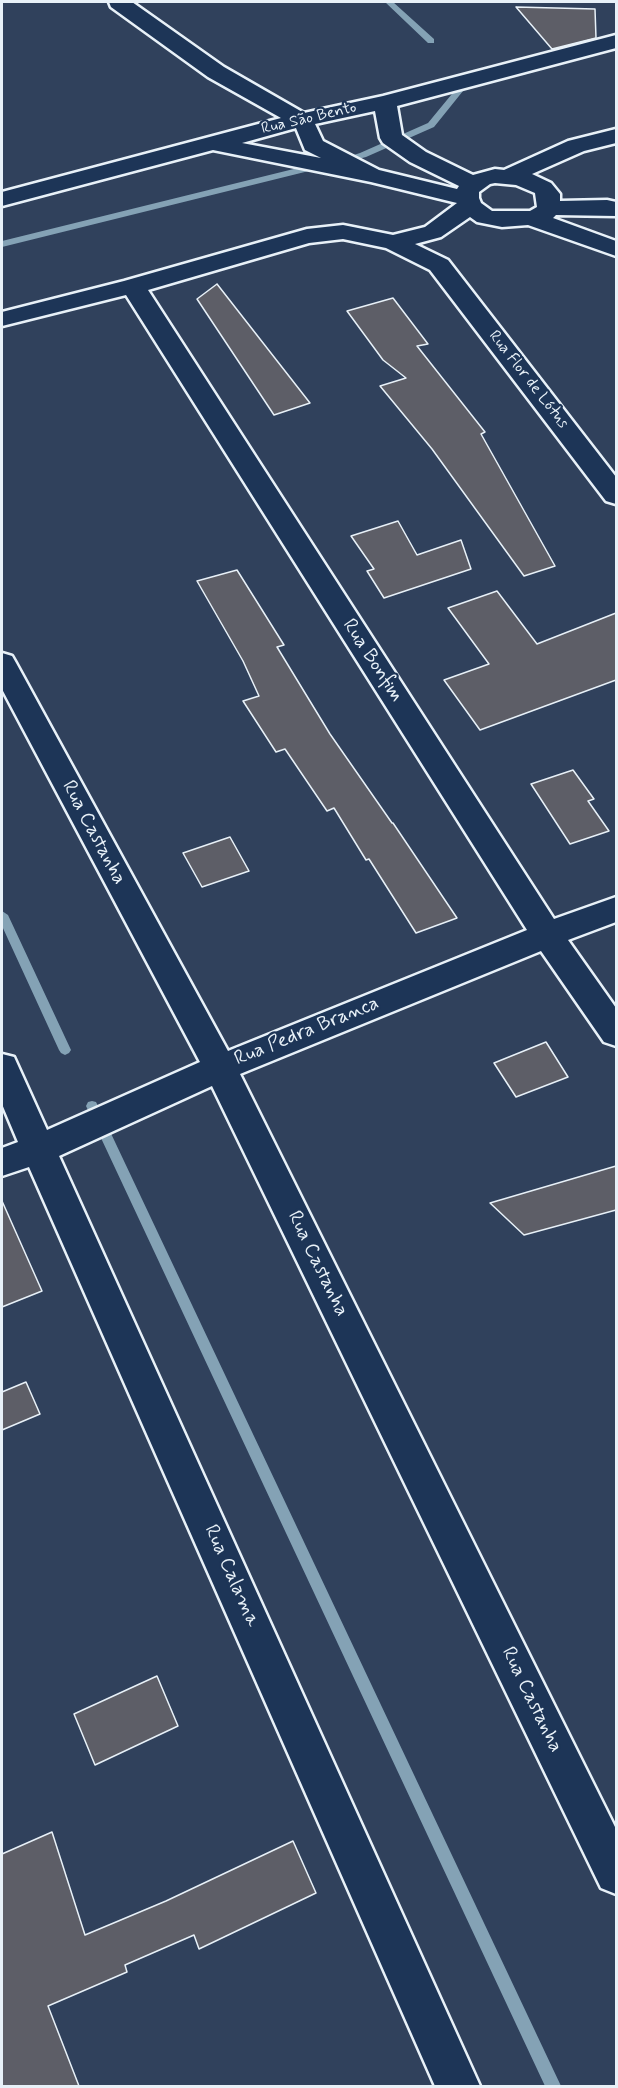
<!DOCTYPE html>
<html>
<head>
<meta charset="utf-8">
<style>
  body { margin:0 }
  #map { position:relative; width:618px; height:2088px; overflow:hidden; background:#30415c; font-family:Mynerve,sans-serif }
  canvas { display:block }
  .frame { position:absolute; inset:0; border:3px solid #e8f1f8; pointer-events:none }
</style>
</head>
<body>
<div id="map">
<canvas width="618" height="2088"></canvas>
<div class="frame"></div>
</div>
<script>
const ctx = document.querySelector('canvas').getContext('2d');
ctx.lineJoin = 'round';
const poly = rows => new Path2D(rows.map(r => 'M' + r).join(''));
function paint(path, color) { ctx.fillStyle = color; ctx.fill(path, 'evenodd'); }
function strokePath(path, color, width, dash) { ctx.strokeStyle = color; ctx.lineWidth = width; ctx.lineCap = dash ? 'butt' : 'round'; ctx.setLineDash(dash || []); ctx.stroke(path); }
function write(font, color, halo, rows, align = 'center') {
  ctx.font = font + ' Mynerve,sans-serif'; ctx.lineWidth = 4.5; ctx.setLineDash([]); ctx.textBaseline = 'middle'; ctx.strokeStyle = halo; ctx.fillStyle = color; for (const [text, x, y, turn = 0] of rows) {
    ctx.save(); ctx.translate(x, y); ctx.rotate((+turn || 0) * Math.PI / 180); ctx.textAlign = isNaN(turn) ? turn : align; if (halo) ctx.strokeText(text, 0, 0); ctx.fillText(text, 0, 0); ctx.restore();
  }
}
paint(poly([
  [385,2,393,2,434,39,434,43,428,43,385,2],
  [456,89,463,91,434,127,366,157,339,164,335,161,360,153,428,123,456,89],
  [322,162,326,165,325,167,2,247,2,241,322,162],
  [2,911,8,915,71,1050,69,1053,65,1055,61,1053,59,1050,2,926,2,911],
  [92,1101,96,1102,98,1106,561,2086,545,2086,86,1106,88,1102,92,1101]
]), '#84a2b5');
const building = poly([
  [516,7,595,9,596,38,552,49,516,7],
  [217,284,310,403,274,415,197,299,217,284],
  [393,298,428,344,417,346,485,432,481,434,555,566,524,576,432,449,380,386,406,378,383,360,347,311,393,298],
  [398,521,417,555,461,540,471,569,384,598,367,571,374,569,351,536,398,521],
  [237,570,284,645,277,647,330,734,392,823,393,823,457,918,416,933,369,859,366,860,334,808,327,811,285,749,276,752,243,701,259,696,243,661,197,581,237,570],
  [497,591,537,644,616,613,616,680,480,730,444,680,489,664,448,608,497,591],
  [573,770,594,799,588,801,609,831,570,844,531,784,573,770],
  [230,837,249,871,202,887,183,853,230,837],
  [546,1042,568,1077,516,1097,494,1063,546,1042],
  [616,1166,616,1210,524,1235,490,1203,616,1166],
  [2,1201,42,1291,2,1307,2,1201],
  [26,1382,40,1414,2,1430,2,1392,26,1382],
  [157,1676,178,1726,95,1765,74,1714,157,1676],
  [52,1832,85,1935,166,1901,293,1841,316,1893,199,1949,194,1935,125,1965,127,1972,48,2006,79,2086,2,2086,2,1854,52,1832]
]);
paint(building, '#5d5e67');
strokePath(building, '#e8f1f8', 1.5);
const minor = poly([
  [109,2,132,2,224,67,304,113,383,96,616,35,616,48,397,106,402,135,426,152,473,175,495,169,504,170,568,141,616,129,616,143,584,151,532,174,551,183,560,194,560,201,607,200,616,202,616,216,556,215,553,218,616,241,616,256,528,225,502,227,477,222,470,217,441,237,415,244,448,260,616,477,616,504,606,501,430,270,386,248,343,239,309,243,148,290,554,919,616,897,616,922,568,940,616,1008,616,1046,604,1042,541,951,240,1074,616,1829,616,1894,601,1888,212,1086,59,1156,480,2086,435,2086,29,1167,2,1176,2,1148,18,1142,2,1104,2,1054,14,1057,47,1130,200,1062,2,689,2,653,12,656,16,663,228,1051,527,930,126,295,2,326,2,312,124,281,307,229,343,225,393,235,425,227,457,203,371,182,213,150,2,206,2,192,281,118,208,77,111,7,109,2],
  [375,111,380,138,383,143,410,162,459,186,457,189,379,170,323,141,315,124,375,111],
  [296,128,305,150,321,158,242,143,296,128],
  [495,183,516,185,535,193,537,207,530,211,492,211,481,203,479,198,479,192,490,184,495,183]
]);
strokePath(minor, '#e8f1f8', 5);
paint(minor, '#1d3557');
write('16px', '#e8f1f8', '#1d3557', [
  ["Rua São Bento",309,119,-13],
  ["Rua Flor de Lótus",528,380,52]
]);
write('20px', '#e8f1f8', '#1d3557', [
  ["Rua Bonfim",372,661,57],
  ["Rua Castanha",93,833,62],
  ["Rua Pedra Branca",307,1032,-22],
  ["Rua Castanha",317,1264,64],
  ["Rua Calama",231,1576,66],
  ["Rua Castanha",531,1700,64]
]);
</script>
</body>
</html>
